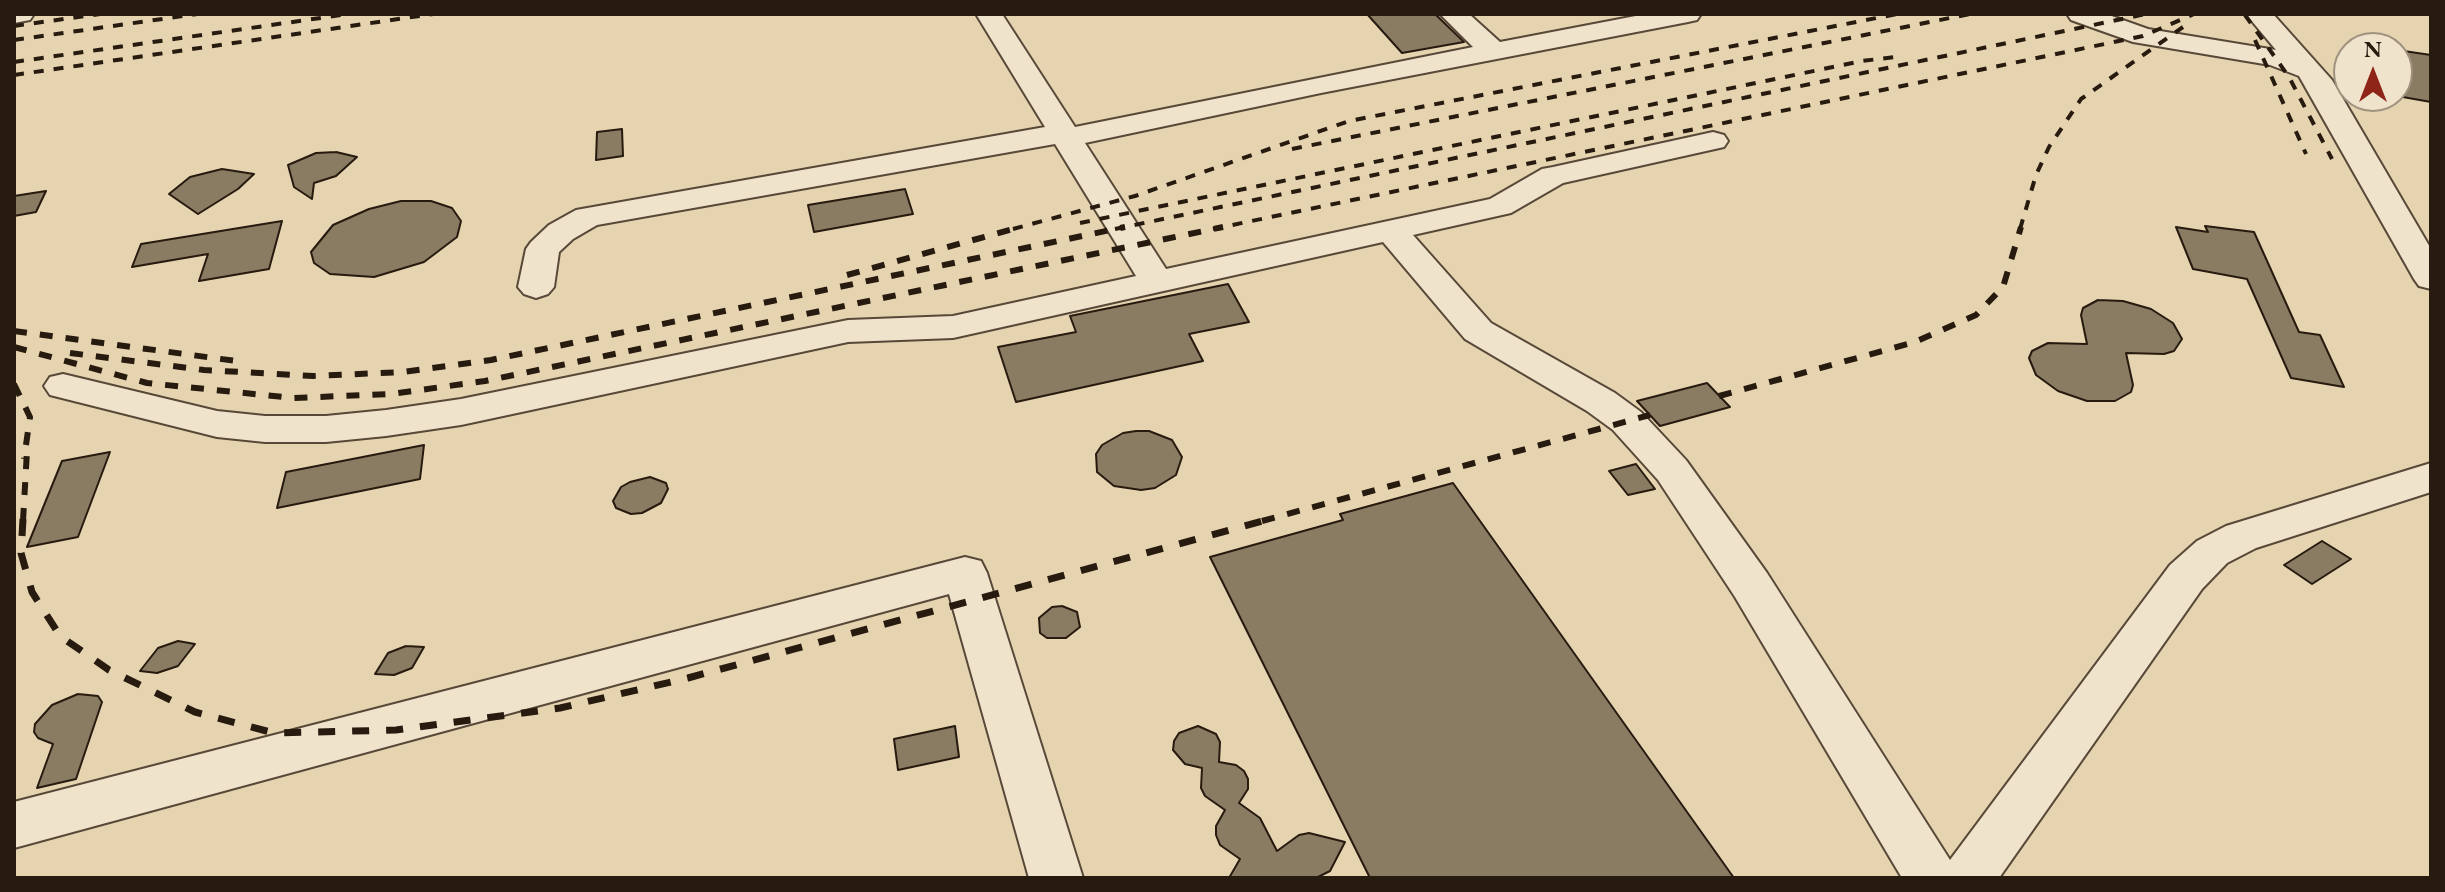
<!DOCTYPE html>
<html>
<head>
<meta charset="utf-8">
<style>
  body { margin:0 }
  #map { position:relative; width:2445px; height:892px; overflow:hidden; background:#e6d4b1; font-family:"EB Garamond",serif }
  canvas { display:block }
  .frame { position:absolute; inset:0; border:16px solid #271a0f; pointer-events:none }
  .north { position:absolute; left:2333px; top:32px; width:80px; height:80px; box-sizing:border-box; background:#efe3cc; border:2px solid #9f9380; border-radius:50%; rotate:0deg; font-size:22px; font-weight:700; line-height:32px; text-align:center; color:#271a0f }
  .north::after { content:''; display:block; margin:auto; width:28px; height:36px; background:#8f2418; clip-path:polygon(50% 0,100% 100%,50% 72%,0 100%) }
</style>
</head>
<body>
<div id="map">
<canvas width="2445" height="892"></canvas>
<div class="frame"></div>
<div class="north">N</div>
</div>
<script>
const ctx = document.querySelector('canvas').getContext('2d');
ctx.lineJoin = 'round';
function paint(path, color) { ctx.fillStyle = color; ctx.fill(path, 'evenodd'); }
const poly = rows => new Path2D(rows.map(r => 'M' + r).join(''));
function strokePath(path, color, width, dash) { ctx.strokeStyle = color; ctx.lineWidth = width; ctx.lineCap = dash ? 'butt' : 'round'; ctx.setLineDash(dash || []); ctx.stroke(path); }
const building = poly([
  [1367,14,1435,14,1464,42,1402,53,1367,14],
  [2397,50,2431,55,2431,102,2397,96,2397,50],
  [622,129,623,156,596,160,597,132,622,129],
  [336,152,357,157,336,176,314,183,312,199,294,187,288,165,316,153,336,152],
  [222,169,254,174,238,189,198,214,169,194,190,177,222,169],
  [905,189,913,214,814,232,808,205,905,189],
  [46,191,36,212,14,216,14,196,46,191],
  [401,201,431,201,452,208,461,221,457,237,424,262,374,277,330,274,314,263,311,252,333,225,369,209,401,201],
  [282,221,269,269,199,281,208,254,132,267,141,244,282,221],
  [2205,226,2254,232,2299,332,2320,335,2344,387,2291,378,2247,279,2193,269,2176,227,2208,232,2205,226],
  [1228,284,1249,322,1189,334,1203,361,1016,402,998,347,1076,332,1070,316,1228,284],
  [2098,300,2123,301,2151,309,2173,323,2182,339,2174,351,2164,354,2126,353,2133,385,2131,392,2115,401,2087,401,2058,391,2036,375,2029,358,2032,351,2048,343,2087,344,2081,315,2083,308,2098,300],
  [1707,383,1730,407,1660,426,1637,401,1707,383],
  [1136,431,1149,431,1172,440,1182,457,1176,475,1155,488,1141,490,1114,486,1097,472,1096,454,1102,445,1123,433,1136,431],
  [424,445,420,479,277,508,286,472,424,445],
  [110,452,78,537,27,547,62,461,110,452],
  [1636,464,1655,489,1628,495,1609,471,1636,464],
  [650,477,666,483,668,489,661,503,642,513,631,514,616,508,613,501,621,487,630,482,650,477],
  [1453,483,1734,878,1370,878,1210,557,1343,520,1340,514,1453,483],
  [2322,541,2351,559,2312,584,2284,565,2322,541],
  [1062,606,1077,612,1080,627,1066,638,1047,638,1040,633,1039,618,1052,607,1062,606],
  [178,641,195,644,178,666,157,673,140,671,158,648,178,641],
  [406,646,424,647,412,668,394,675,375,674,388,653,406,646],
  [78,694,98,696,102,702,76,779,37,788,53,744,38,738,34,732,35,724,52,705,78,694],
  [955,726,959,757,898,770,894,739,955,726],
  [1198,726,1216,734,1220,742,1219,762,1236,765,1244,771,1248,779,1248,789,1239,803,1260,818,1277,851,1299,835,1309,833,1345,842,1330,871,1316,878,1229,878,1240,859,1220,845,1216,835,1216,826,1225,810,1205,796,1201,788,1202,768,1185,764,1173,750,1174,741,1179,733,1198,726]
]);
paint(building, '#8a7b63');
strokePath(building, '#271a0f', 2);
const minor = poly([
  [14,14,34,14,30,20,14,23,14,14],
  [976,14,1002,14,1075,127,1473,47,1440,14,1469,14,1500,42,1646,14,1701,14,1697,20,1688,22,1321,93,1085,143,1166,269,1490,199,1542,169,1553,167,1713,132,1724,135,1728,141,1724,147,1563,183,1511,213,1413,235,1491,323,1615,393,1641,412,1686,460,1767,573,1950,860,2170,565,2197,541,2226,526,2431,463,2431,492,2256,548,2227,563,2202,589,1999,878,1902,878,1735,597,1658,480,1613,430,1587,411,1465,339,1383,242,953,338,848,342,461,425,386,436,326,442,265,442,217,437,50,395,44,386,50,377,63,374,217,411,265,416,326,416,386,410,461,399,848,320,953,316,1136,276,1055,144,597,225,573,239,559,252,554,287,548,294,536,298,524,294,518,287,526,249,531,242,549,225,576,210,1045,127,976,14],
  [2067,14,2106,14,2148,29,2276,50,2246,14,2273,14,2332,80,2431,249,2431,289,2419,286,2414,279,2299,76,2270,65,2133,42,2071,20,2067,14],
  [965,557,981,561,987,573,1083,878,1029,878,949,594,14,848,14,802,965,557]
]);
strokePath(minor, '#574838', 4);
paint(minor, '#efe3cc');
strokePath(poly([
  [2245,15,2289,77,2332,159],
  [14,26,100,14],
  [14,40,197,14],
  [2255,40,2306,154],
  [14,62,348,14],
  [14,75,433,14],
  [1292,149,1970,14],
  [1080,223,1862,61,1903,56],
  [1013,229,1135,196,1349,121,1897,14],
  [1115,229,2146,14],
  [1213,229,2143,36,2194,14],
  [2020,229,2036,175,2049,147,2081,99,2183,27]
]), '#271a0f', 4, [10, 10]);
strokePath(poly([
  [847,275,1020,227],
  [14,331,236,361],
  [14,347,147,383,293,398,391,394,485,381,1223,227],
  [70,353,204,370,313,376,403,372,491,360,1125,227],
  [14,384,30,417,24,459],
  [1719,396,1915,342,1976,315,2003,287,2021,227],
  [23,521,27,451],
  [1262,521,1650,415]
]), '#271a0f', 6, [13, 13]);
strokePath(poly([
  [23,519,21,553,32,592,60,636,109,670,195,712,274,733,396,730,560,708,688,678,1270,519]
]), '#271a0f', 7, [17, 17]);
</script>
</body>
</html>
